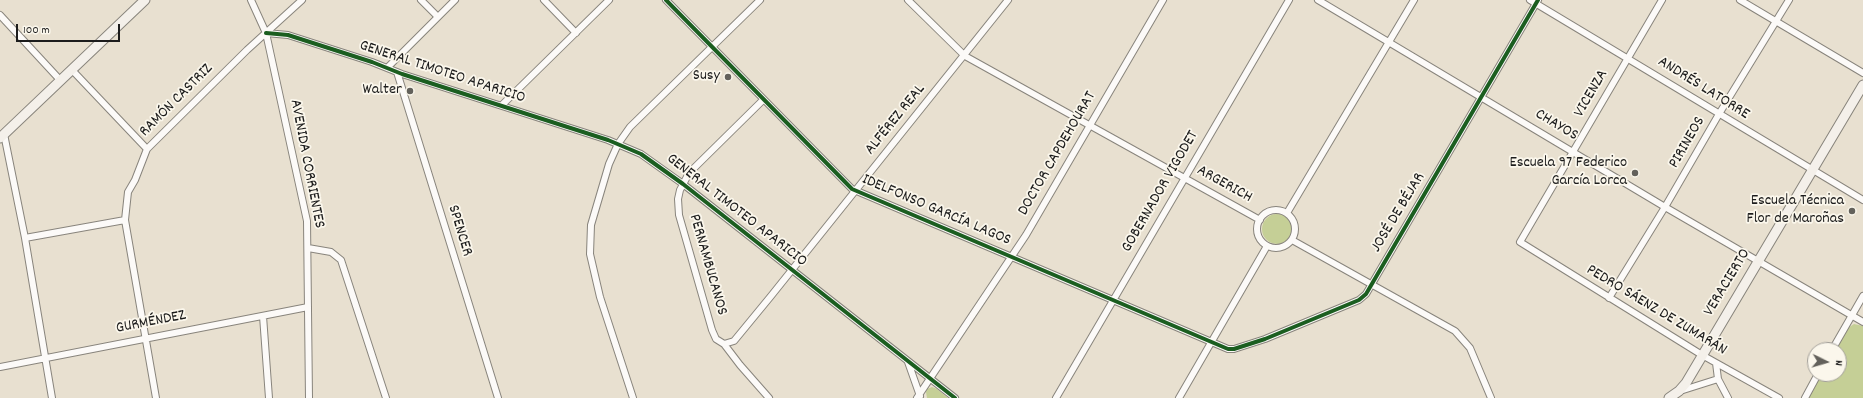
<!DOCTYPE html>
<html>
<head>
<meta charset="utf-8">
<style>
  body { margin:0 }
  #map { position:relative; width:1863px; height:398px; overflow:hidden; background:#e8e0d0; font-family:Dekko,sans-serif }
  canvas { display:block }
  .north { position:absolute; left:1807px; top:342px; width:40px; height:40px; box-sizing:border-box; background:#fbf7ec; border:1px solid #a29f99; border-radius:50%; rotate:95deg; font-size:11px; font-weight:700; line-height:16px; text-align:center; color:#1c1c1c }
  .north::after { content:''; display:block; margin:auto; width:14px; height:18px; background:#63615b; clip-path:polygon(50% 0,100% 100%,50% 72%,0 100%) }
  .scale { position:absolute; left:16px; top:24px; width:104px; height:18px; box-sizing:border-box; border:2px solid #1c1c1c; border-top:0; padding-left:5px; font-size:12px; line-height:14px; white-space:nowrap; color:#1c1c1c; -webkit-text-stroke:3px #fbf7ec; paint-order:stroke }
</style>
</head>
<body>
<div id="map">
<canvas width="1863" height="398"></canvas>
<div class="north">N</div>
<div class="scale">100 m</div>
</div>
<script>
const ctx = document.querySelector('canvas').getContext('2d');
ctx.lineJoin = 'round';
function paint(path, color) { ctx.fillStyle = color; ctx.fill(path, 'evenodd'); }
const poly = rows => new Path2D(rows.map(r => 'M' + r).join(''));
function strokePath(path, color, width, dash) { ctx.strokeStyle = color; ctx.lineWidth = width; ctx.lineCap = dash ? 'butt' : 'round'; ctx.setLineDash(dash || []); ctx.stroke(path); }
function write(font, color, halo, rows, align = 'center') {
  ctx.font = font + ' Dekko,sans-serif'; ctx.lineWidth = 3.5; ctx.setLineDash([]); ctx.textBaseline = 'middle'; ctx.strokeStyle = halo; ctx.fillStyle = color; for (const [text, x, y, turn = 0] of rows) {
    ctx.save(); ctx.translate(x, y); ctx.rotate((+turn || 0) * Math.PI / 180); ctx.textAlign = isNaN(turn) ? turn : align; if (halo) ctx.strokeText(text, 0, 0); ctx.fillText(text, 0, 0); ctx.restore();
  }
}
paint(poly([
  '1262 229a15 15 0 1 1 30 0a15 15 0 1 1-30 0Z',
  [1854,324,1863,326,1863,398,1806,398,1821,374,1839,374,1839,350,1835,350,1848,328],
  [932,387,937,389,948,398,927,398,926,392,927,389]
]), '#c5cf96');
const street = poly([
  [251,0,266,33,307,221,309,398],
  [421,0,438,17],
  [544,0,576,33],
  [666,0,852,189,1228,349,1234,349,1265,339,1359,300,1366,294,1538,0],
  [908,0,965,56,1260,220],
  [1318,0,1665,207,1863,322],
  [1530,0,1863,200],
  [1662,0,1520,242,1702,355,1779,398],
  [1740,0,1863,73],
  [0,15,61,81],
  [266,33,288,35,372,62,402,74,608,140,641,154,683,184,955,398],
  [387,68,455,0],
  [72,70,147,149],
  [397,72,498,398],
  [502,105,609,0],
  [4,134,25,238,52,398],
  '1257 229a19 19 0 1 1 38 0a19 19 0 1 1-38 0Z',
  [1287,213,1414,0],
  [25,238,125,220],
  [1292,240,1455,331,1470,348,1491,398],
  [308,248,331,252,341,260,386,398],
  [1609,298,1665,207,1719,114,1789,0],
  [263,316,269,398],
  [724,344,734,341,771,296,1008,0],
  [724,344,716,339,712,330,679,215,678,199,680,190,689,173,763,100],
  [724,344,740,365,769,398],
  [1832,350,1863,296],
  [908,362,920,396],
  [1716,363,1718,379,1728,398],
  [0,367,308,307],
  [1680,391,1718,379],
  [156,398,125,220,128,192,135,180,147,149,247,50,302,0],
  [633,398,600,297,590,254,591,225,609,164,618,144,630,127,760,0],
  [917,398,1026,235,1163,0],
  [1056,398,1289,0],
  [1179,398,1267,246],
  [1805,398,1818,374]
]);
const secondary = poly([
  [0,138,145,0],
  [1669,398,1679,391,1686,383,1863,85]
]);
strokePath(street, '#88847c', 8);
strokePath(secondary, '#88847c', 11);
strokePath(street, '#fcfaf8', 6);
strokePath(secondary, '#f4f0ea', 9);
strokePath(poly([
  [666,0,852,189,1228,349,1234,349,1265,339,1359,300,1366,294,1538,0],
  [266,33,288,35,372,62,402,74,608,140,641,154,683,184,955,398]
]), '#1b5e20', 4);
for (const [x, y, r, color] of [
  [728,77,4,"#63615b"],
  [410,91,4,"#63615b"],
  [1635,173,4,"#63615b"],
  [1852,211,4,"#63615b"]
]) { const dot = new Path2D(); dot.arc(x, y, r, 0, 2 * Math.PI); ctx.fillStyle = color; ctx.fill(dot); strokePath(dot, '#fbf7ec', 1.5); }
write('16px', '#1c1c1c', '#fbf7ec', [
  ["GENERAL TIMOTEO APARICIO",442,73,18],
  ["ANDRÉS LATORRE",1703,89,32],
  ["VICENZA",1592,94,-60],
  ["RAMÓN CASTRIZ",177,101,-45],
  ["ALFÉREZ REAL",896,120,-51],
  ["CHAYOS",1556,126,31],
  ["PIRINEOS",1688,143,-60],
  ["DOCTOR CAPDEHOURAT",1058,154,-60],
  ["AVENIDA CORRIENTES",306,164,79],
  ["ARGERICH",1224,185,29],
  ["GOBERNADOR VIGODET",1161,192,-60],
  ["GENERAL TIMOTEO APARICIO",736,211,38],
  ["IDELFONSO GARCÍA LAGOS",936,211,23],
  ["JOSÉ DE BÉJAR",1399,213,-59],
  ["SPENCER",459,231,73],
  ["PERNAMBUCANOS",707,265,74],
  ["VERACIERTO",1728,283,-59],
  ["PEDRO SÁENZ DE ZUMARÁN",1656,311,31],
  ["GURMÉNDEZ",151,323,-11]
]);
write('16px', '#1c1c1c', '#fbf7ec', [
  ["Susy",720,77],
  ["Walter",402,91],
  ["Escuela 97 Federico",1627,164],
  ["García Lorca",1627,182],
  ["Escuela Técnica",1844,202],
  ["Flor de Maroñas",1844,220]
], 'right');
</script>
</body>
</html>
